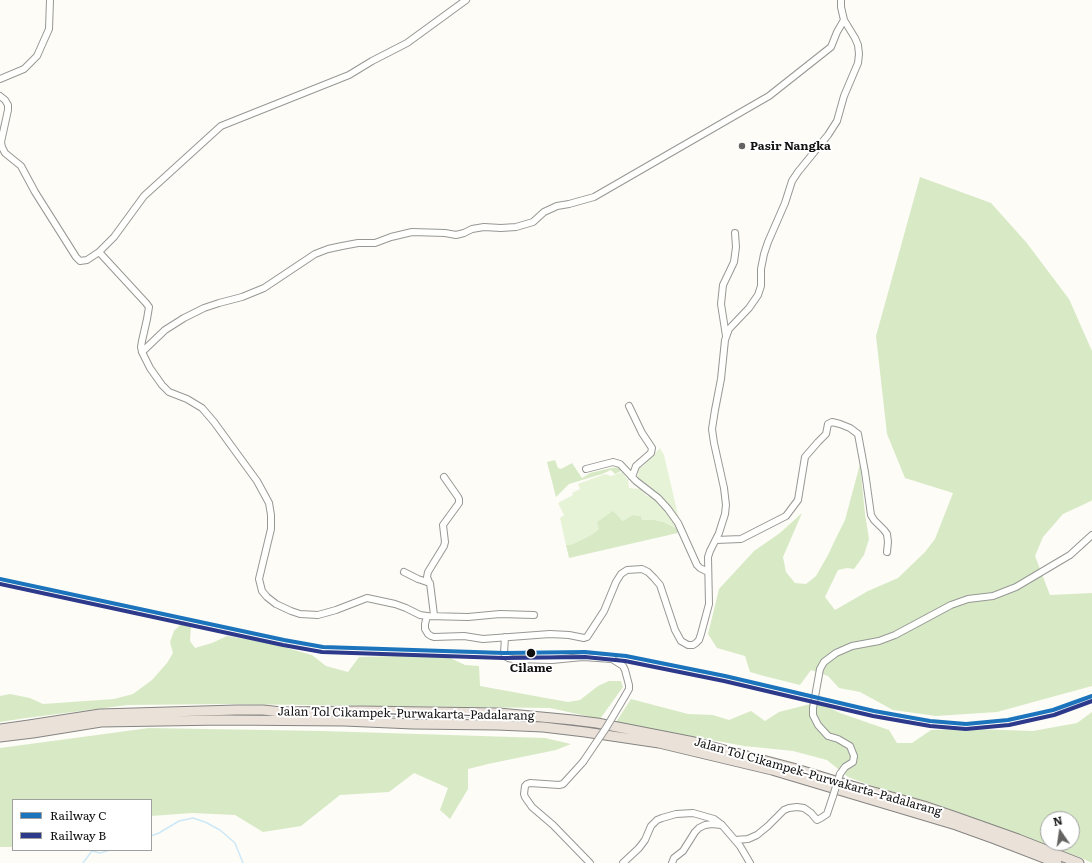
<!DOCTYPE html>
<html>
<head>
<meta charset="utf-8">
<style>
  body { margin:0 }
  #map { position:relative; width:1092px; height:863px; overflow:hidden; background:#fdfcf7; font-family:Literata,serif }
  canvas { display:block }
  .legend { position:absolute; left:12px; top:799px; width:140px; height:52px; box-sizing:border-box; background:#fff; border:1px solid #a0a0a0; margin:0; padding:5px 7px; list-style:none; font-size:12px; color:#111 }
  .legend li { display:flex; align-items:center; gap:8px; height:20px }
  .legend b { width:20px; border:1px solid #a0a0a0 }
  .north { position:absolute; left:1040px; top:811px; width:40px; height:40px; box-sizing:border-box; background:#fff; border:1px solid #a0a0a0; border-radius:50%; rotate:347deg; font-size:11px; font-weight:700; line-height:16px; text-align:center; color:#111 }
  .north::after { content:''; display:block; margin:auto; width:14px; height:18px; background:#646362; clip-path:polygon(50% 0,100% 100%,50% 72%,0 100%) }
</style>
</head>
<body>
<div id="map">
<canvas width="1092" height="863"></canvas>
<ul class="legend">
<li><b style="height:5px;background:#1c75bc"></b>Railway C</li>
<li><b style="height:5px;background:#2d398b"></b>Railway B</li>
</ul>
<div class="north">N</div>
</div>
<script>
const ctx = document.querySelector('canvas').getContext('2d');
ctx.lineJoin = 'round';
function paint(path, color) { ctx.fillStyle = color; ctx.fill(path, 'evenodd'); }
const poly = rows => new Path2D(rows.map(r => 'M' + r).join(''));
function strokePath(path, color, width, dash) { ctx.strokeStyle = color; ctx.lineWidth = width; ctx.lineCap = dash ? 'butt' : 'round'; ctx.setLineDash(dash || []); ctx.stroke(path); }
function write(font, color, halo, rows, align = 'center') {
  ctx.font = font + ' Literata,serif'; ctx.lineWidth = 4; ctx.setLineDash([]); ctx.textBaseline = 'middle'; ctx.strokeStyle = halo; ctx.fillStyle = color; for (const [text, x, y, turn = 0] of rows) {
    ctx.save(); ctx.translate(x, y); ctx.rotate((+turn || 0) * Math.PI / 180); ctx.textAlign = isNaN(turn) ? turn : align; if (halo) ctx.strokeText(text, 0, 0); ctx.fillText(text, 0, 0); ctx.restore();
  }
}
paint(poly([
  [660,448,664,455,682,532,679,529,664,522,655,520,642,520,641,516,633,515,627,518,623,521,613,512,599,529,591,535,573,544,566,545,560,518,564,515,558,503,573,495,572,493,580,489,578,484,605,474,611,476,622,472,628,480,629,488,640,489,648,497,652,493,638,479,638,469,643,466]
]), '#e7f3d7');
paint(poly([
  [920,177,991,203,1026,242,1069,299,1092,351,1092,500,1091,501,1063,514,1043,537,1035,556,1050,595,1092,593,1092,686,997,712,936,716,893,710,860,692,839,688,828,676,811,670,800,685,764,676,750,672,745,656,717,648,708,634,719,589,754,551,780,533,802,513,783,557,786,572,795,583,806,584,816,576,828,555,837,536,845,520,860,464,865,514,869,539,864,555,854,569,847,568,838,570,825,597,835,610,868,591,898,578,925,552,935,539,953,493,905,478,887,434,876,336],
  [555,460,558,468,561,469,572,463,582,478,590,473,611,468,619,467,623,470,615,474,611,470,602,474,569,484,556,497,547,462],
  [613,511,623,521,627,518,633,515,641,516,642,520,655,520,664,522,678,529,682,532,569,558,566,545,573,544,591,535,599,529,597,522],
  [184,621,191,626,190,641,195,648,212,643,227,636,269,643,312,655,326,666,348,672,359,657,444,655,465,665,479,666,480,686,568,702,580,700,598,686,609,681,621,681,623,687,600,719,550,708,226,704,128,705,26,718,0,722,0,696,10,694,30,698,43,704,114,699,133,694,152,680,167,663,173,653,170,642,174,631],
  [631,699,688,714,713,715,729,720,751,711,765,721,779,712,818,702,840,713,889,730,897,743,912,743,931,730,974,729,1033,731,1077,723,1092,712,1092,863,1079,857,933,803,878,788,848,777,827,760,793,751,744,746,616,722],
  [1048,819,1072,819,1072,843,1048,843],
  [149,728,322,731,545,738,571,744,556,750,488,764,468,769,468,789,450,819,440,810,448,788,414,773,389,792,340,795,301,826,263,832,235,815,192,813,151,816,151,800,13,800,13,847,0,847,0,748]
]), '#d8eac5');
strokePath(poly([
  [151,836,159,833,179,821,193,818,205,822,220,830,235,843,243,863],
  [83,863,92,851,100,853,110,850]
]), '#cde8f7', 1.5);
const minor = poly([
  [0,79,24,69,37,56,49,29,50,0],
  [0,96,5,100,8,105,8,110,1,142,2,147,5,153,21,166,35,192,76,257,80,261,87,260,99,252,114,237,144,196,221,126,349,75,372,61,407,43,466,0],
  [99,252,146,303,149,307,147,319,142,341,141,347,142,352,150,368,162,385,169,392,187,399,202,408,214,422,257,481,269,503,271,515,271,529,259,579,262,591,267,597,276,604,291,611,300,614,318,615,336,610,367,598,395,604,406,608,420,615,427,616,468,617,500,614,534,615],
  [726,336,721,304,723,285,734,262,736,247,735,233],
  [142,352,165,330,184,318,204,308,219,303,242,297,264,288,315,254,328,249,342,246,358,243,375,243,391,237,412,232,445,233,456,235,464,233,472,229,484,227,501,228,516,227,533,222,544,212,557,206,569,204,594,197,769,96,831,47,837,32,844,20],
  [629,406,642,433,652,448,651,453,636,466,632,477],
  [586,469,613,462,620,464,636,481,658,498,668,509,678,523,697,565,700,568,708,572],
  [716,540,741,539,786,516,798,500,805,457,818,442,826,434,828,424,832,422,840,424,850,428,858,434,865,472,871,515,874,520,884,530,887,534,888,542,887,552],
  [404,572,418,579,430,583,434,615],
  [429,582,427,577,428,572,444,546,445,542,443,525,459,503,459,499,458,497,444,477],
  [427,616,425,624,425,629,428,634,431,636,434,637,464,636,483,639,550,634,569,635,584,638,587,637,604,611,616,582,621,574,627,570,642,569,648,572,654,578,660,585,675,630,681,641,688,645,693,645,696,643,699,640,701,634,709,604,708,557,710,551,719,533,725,514,726,505,724,488,714,443,712,429,715,410,721,379,725,340,729,329,749,308,758,295,761,286,761,269,764,254,768,242,785,203,792,181,798,172,828,135,837,121,844,96,858,63,859,54,858,45,855,38,844,20,841,7,841,0],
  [505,637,504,653,505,656,508,658,513,659,552,660,583,657,612,659,623,666,625,670,629,685,629,689,625,696],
  [583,762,563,784,559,785,530,783,527,784,525,786,524,794,525,797,532,807,553,825,590,863],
  [840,774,845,767,853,762,854,756,850,746,838,739,828,736,818,725,813,715,813,708,820,669,824,662,836,653,852,646,879,641,895,635,951,605,968,599,993,596,1016,587,1070,555,1092,535],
  [735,840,748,839,757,835,768,826,784,810,789,808,797,807,804,808,811,813,817,820,821,818,827,814,833,796],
  [623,863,639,848,645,840,651,826,657,820,662,818,676,814,693,813,714,819,722,825,740,846,750,863],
  [672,863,674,858,683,851,695,832,699,828,705,825,712,824,721,825]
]);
const highway = poly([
  [0,729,29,725,100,714,236,710,263,710,282,712,361,711,499,713,573,720,597,723,694,742,793,768,852,786,924,806,956,817,1018,839,1079,863],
  [0,737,33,733,101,722,223,720,344,721,413,724,497,725,543,727,585,732,659,743,772,770,956,825,995,839,1057,863]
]);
strokePath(minor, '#979795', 8);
strokePath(highway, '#858482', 11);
strokePath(minor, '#fffffe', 6);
strokePath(highway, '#eae1d8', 9);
const minorBridge = poly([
  [583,762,606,728,625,696],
  [833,796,840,774]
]);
strokePath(minorBridge, '#979795', 8, []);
strokePath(minorBridge, '#fffffe', 6);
strokePath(poly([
  [0,579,284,640,323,647,504,653,585,652,626,656,725,676,874,711,930,721,966,724,1008,720,1053,710,1092,696]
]), '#1c75bc', 4);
strokePath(poly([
  [0,584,283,645,322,652,504,658,585,657,625,661,724,681,873,716,930,726,966,729,1009,725,1054,715,1092,701]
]), '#2d398b', 4);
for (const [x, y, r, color] of [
  [742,146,4,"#646362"],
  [531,653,5,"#111"]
]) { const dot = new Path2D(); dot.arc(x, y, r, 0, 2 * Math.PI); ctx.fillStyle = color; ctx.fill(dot); strokePath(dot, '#fff', 1.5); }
write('bold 12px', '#111', '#fff', [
  ["Pasir Nangka",750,146]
], 'left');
write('bold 12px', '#111', '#fff', [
  ["Cilame",531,668]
]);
write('12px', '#111', '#fff', [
  ["Jalan Tol Cikampek–Purwakarta–Padalarang",406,714,1],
  ["Jalan Tol Cikampek–Purwakarta–Padalarang",818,777,16]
]);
</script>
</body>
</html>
